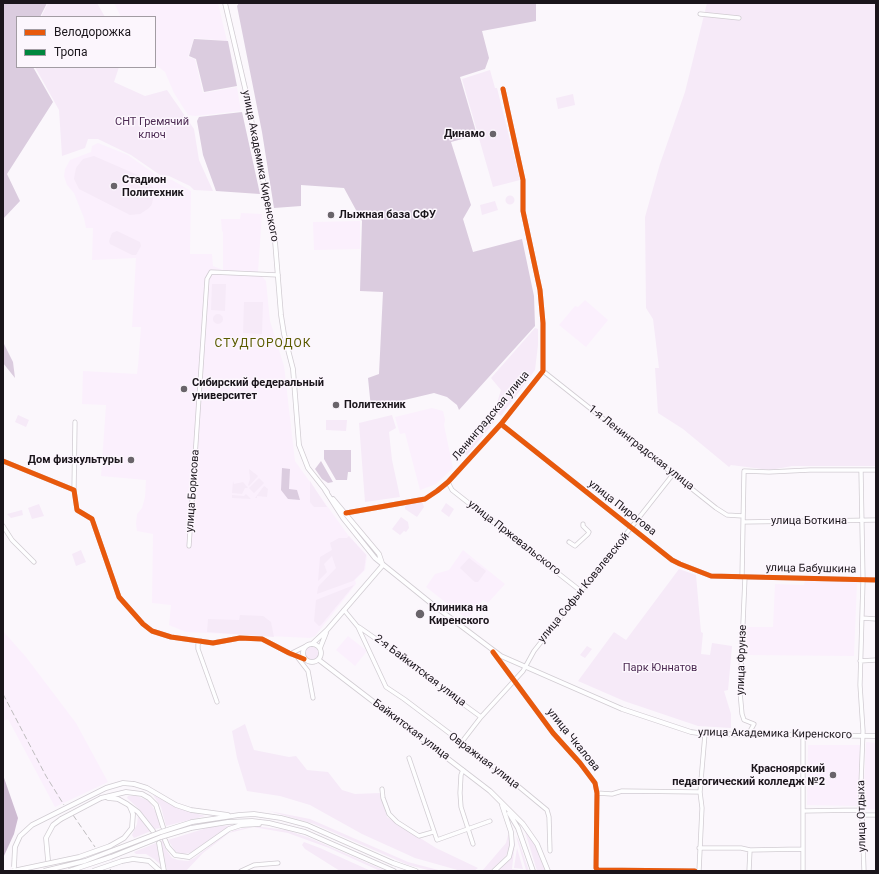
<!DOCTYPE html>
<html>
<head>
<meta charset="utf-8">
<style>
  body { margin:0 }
  #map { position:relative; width:879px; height:874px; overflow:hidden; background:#fbf7fc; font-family:Roboto,sans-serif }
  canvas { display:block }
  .frame { position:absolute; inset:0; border:4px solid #1a151b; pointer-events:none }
  .legend { position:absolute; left:16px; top:16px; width:140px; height:52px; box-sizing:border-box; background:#fcf6fd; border:1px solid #a29ca3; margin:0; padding:5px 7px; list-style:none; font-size:12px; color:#1a151b }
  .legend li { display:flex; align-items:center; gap:8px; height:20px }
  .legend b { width:20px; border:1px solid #a29ca3 }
</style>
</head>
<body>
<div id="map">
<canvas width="879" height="874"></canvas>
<div class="frame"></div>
<ul class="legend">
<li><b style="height:5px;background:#e8590c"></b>Велодорожка</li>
<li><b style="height:5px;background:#00873e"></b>Тропа</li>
</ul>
</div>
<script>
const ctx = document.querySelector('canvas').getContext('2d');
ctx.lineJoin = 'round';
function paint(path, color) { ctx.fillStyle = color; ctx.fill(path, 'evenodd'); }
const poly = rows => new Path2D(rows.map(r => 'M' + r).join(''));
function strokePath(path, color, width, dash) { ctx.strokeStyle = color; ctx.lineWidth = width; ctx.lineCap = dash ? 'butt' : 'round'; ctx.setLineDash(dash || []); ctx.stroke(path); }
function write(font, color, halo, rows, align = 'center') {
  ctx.font = font + ' Roboto,sans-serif'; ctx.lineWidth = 3; ctx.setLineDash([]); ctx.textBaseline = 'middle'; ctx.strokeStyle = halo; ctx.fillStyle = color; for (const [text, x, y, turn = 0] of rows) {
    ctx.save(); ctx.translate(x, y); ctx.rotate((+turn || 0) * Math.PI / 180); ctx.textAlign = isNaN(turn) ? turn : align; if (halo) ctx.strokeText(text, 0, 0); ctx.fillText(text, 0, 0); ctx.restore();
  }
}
paint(poly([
  [114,3,218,3,227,41,194,38,188,57,195,59,203,93,237,87,241,111,195,116,188,115,174,93,165,72,155,64,155,17,121,17],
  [98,143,128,155,159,177,172,180,191,191,190,254,212,254,213,266,223,270,223,232,222,231,221,219,240,219,241,213,262,214,258,272,266,281,270,321,284,366,295,461,348,535,367,555,365,570,355,580,356,584,315,636,310,638,186,632,169,625,171,605,152,603,153,534,137,531,136,524,137,514,142,508,145,497,146,480,101,476,106,405,82,404,83,371,137,374,138,366,141,327,132,327,136,258,92,260,93,228,86,228,84,218,74,193,67,185,64,176,65,169,70,160,91,152,92,146],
  [360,221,360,249,314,250,313,222],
  [585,300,608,320,586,347,559,325,575,306,578,307],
  [432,408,443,411,445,420,444,425,453,468,436,484,420,490,405,433,400,434,395,417],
  [463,550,505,584,488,603,483,600,467,619,426,587,435,574,449,570],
  [805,581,857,582,854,656,746,655,747,627,773,627,775,584,804,585],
  [3,631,26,657,76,723,108,782,55,807,8,719,3,721],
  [348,636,367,651,355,666,336,650],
  [866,742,876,743,876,809,863,809],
  [808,745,860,745,859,806,807,805]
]), '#fbf0fd');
paint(poly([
  [48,3,97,3,105,17,41,17],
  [707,3,876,3,876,466,792,466,770,470,731,465,729,467,683,429,658,413,655,368,659,368,653,319,646,308,645,217,660,164,685,92],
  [35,67,119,67,114,82,145,96,167,90,194,129,199,160,213,191,194,190,190,186,169,176,160,175,131,155,98,139,88,139,85,148,62,156,59,110],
  [490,70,495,88,497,88,520,180,493,187,462,79],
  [573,94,575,105,558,109,556,98],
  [94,156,147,179,153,188,154,193,152,204,149,208,140,214,130,215,79,189,74,179,76,168,83,159],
  '505.5 200a4.5 4.5 0 1 1 9 0a4.5 4.5 0 1 1-9 0Z',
  [495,201,498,210,482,215,480,205],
  [117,231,140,242,141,246,136,255,132,255,110,244,109,241,112,233],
  [212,284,226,284,225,311,211,310],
  [244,302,263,302,262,334,243,333],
  '213 319a5 5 0 1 1 10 0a5 5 0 1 1-10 0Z',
  [535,328,538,329,538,345,535,370,501,416,498,414,497,403,501,390,491,378],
  [18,415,29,420,26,427,15,422],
  [392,415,396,428,389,432,392,460,400,497,365,502,359,423],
  [486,419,492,419,495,421,467,455,464,454,470,439,480,424],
  [326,420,347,420,346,431,326,430],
  [249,469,258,476,249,486,248,485,250,479],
  [259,478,264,483,254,493,249,488],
  [233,481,234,484,243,482,248,488,245,488,242,494,232,493],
  [310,481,319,495,327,507,314,507,310,502],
  [264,486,268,489,267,497,257,496,257,498,255,498],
  [246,494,251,499,232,498,232,495,244,496],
  [422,501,424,507,417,517,405,509,405,506,407,504],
  [446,503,454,509,449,517,441,511],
  [39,504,44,516,32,519,28,508],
  [22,510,23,515,11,518,7,514],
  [401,517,408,522,409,528,406,532,404,531,400,535,392,529],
  [349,536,366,555,364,570,353,581,317,594,318,587,336,568,332,556,324,564,327,572,318,581,320,557,332,550,330,543,339,538,347,538],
  [81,550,86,562,76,566,72,554],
  [469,558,486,571,478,582,475,582,460,568],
  [679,569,696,575,701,632,703,633,701,654,710,655,712,643,732,646,728,690,724,691,731,714,731,728,698,726,624,701,578,681,614,632,626,640],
  [354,585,321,625,319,626,314,621,316,600],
  [240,615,263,616,271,622,274,637,207,632,208,619,239,620],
  '305 653a7 7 0 1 1 14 0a7 7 0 1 1-14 0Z',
  [587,646,592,649,585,658,580,655],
  [245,724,254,750,289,757,296,756,307,770,328,772,342,790,355,794,380,793,387,817,436,848,478,868,474,871,461,871,415,858,362,834,310,805,280,796,247,791,237,758,232,731],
  [153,795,181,809,205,816,166,826,161,807],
  [128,796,137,796,149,801,157,814,160,828,155,829,139,809,127,798],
  [269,811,310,819,408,862,442,871,428,870,408,865,314,824],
  [138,816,151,831,134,838,132,835,137,824],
  [234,825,223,830,191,853,180,854,175,851,168,840,210,827],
  [255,826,286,830,310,838,386,871,380,871,329,848,288,833,253,827,229,833,203,853,186,871,167,871,161,841,163,840,165,848,172,858,178,860,188,861,194,858,226,834,235,830],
  [524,828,534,843,546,871,537,871],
  [510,834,510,846,506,856,490,871,482,871,506,843,508,835],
  [516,836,518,839,529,871,526,870],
  [304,842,320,848,371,871,340,871,305,849,302,845],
  [515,842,512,869,525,871,497,871,509,859],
  [156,843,162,866,154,859,146,854,136,854,134,852],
  [517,848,523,869,514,868]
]), '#f6eaf8');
paint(poly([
  [3,3,47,3,40,17,17,17,17,67,33,67,53,102,7,174,20,201,3,219],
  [239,3,536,3,536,21,482,31,489,58,485,69,460,77,477,135,451,142,471,205,463,219,473,252,522,239,534,296,535,326,459,410,457,405,447,397,434,393,371,408,368,378,379,374,383,292,360,291,362,221,344,188,301,185,301,206,274,208,262,132,237,6],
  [194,39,228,41,237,86,204,92,196,59,189,56],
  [242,112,260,194,216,191,203,155,197,121,199,117],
  [3,342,13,362,15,378,3,363],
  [324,450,351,450,351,472,348,472,347,480,336,480,324,459],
  [321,461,333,482,328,483,322,479,315,469],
  [282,468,290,469,289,489,297,490,300,500,288,499,281,490]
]), '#dbccdf');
paint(poly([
  [3,775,18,818,14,834,3,858]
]), '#cebbd2');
const minor = poly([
  [700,14,739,18],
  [543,371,716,508,727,515,743,516],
  [200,383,213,384],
  [501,424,672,560,680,564,711,576,876,580],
  [3,461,74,490,77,510,92,519,119,597,143,624,152,631,171,637,213,643,240,638,262,639,289,653,304,659],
  [861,471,863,580,860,685,863,731,860,810,862,815,864,871],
  [448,482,452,490,582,592],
  [74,490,75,422],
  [346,513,425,499,437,491,448,482,501,424,543,371,543,323,540,290,523,211,523,180,503,89],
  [743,522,876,520],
  [3,526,12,540,34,562],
  [569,542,575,546,588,534,589,532,583,526,583,524],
  [189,546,207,279,211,272,278,275],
  [742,577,744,471,769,472,810,470,876,470],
  [745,577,740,692,742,714,744,720,754,724,748,735],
  [344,610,358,627,386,687,404,699,501,772,547,810,549,817,550,851],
  [862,618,876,619],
  [359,627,419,669,430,680,481,717],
  [201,641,198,644,198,649,217,702],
  [493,652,553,733,580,763,595,783,597,793,596,868,598,870,695,871],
  [290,654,306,646],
  [298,658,308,671,313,698],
  [860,661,876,660],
  [803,735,803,871],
  [461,743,481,717,523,671,534,651,674,473],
  [409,758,437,840,490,821],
  [463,770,461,775,460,793,461,807,473,844],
  [382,789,383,798,389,814,397,822,419,836,433,832],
  [597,793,612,794,622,791,700,792],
  [803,811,860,810,862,815,876,815],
  [699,848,741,848,750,850,803,849],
  [241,871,254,865,278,863],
  [699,871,702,808,700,792,705,734],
  [749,871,750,850]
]);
const major = poly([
  [225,3,245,88,275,241,281,315,284,334,293,369,299,445,308,468,327,492],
  [325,490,343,518,375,558,432,604,501,656,622,709,691,732,705,734,876,736],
  [333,499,379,554,382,563],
  '303 653a9 9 0 1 1 18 0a9 9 0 1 1-18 0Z',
  [312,644,327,630,383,565],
  [320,648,326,633],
  [319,660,490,791,523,824,537,844,548,871],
  [134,784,147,788,176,805,191,810,228,815],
  [101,798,126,792,142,794,149,798,156,805,163,827],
  [108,798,118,799,127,804,138,812,153,831],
  [509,813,518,828,533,871],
  [192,822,239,815,254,814,281,818,307,825,393,863,416,871],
  [191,828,228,822,252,821,269,823,305,832,394,871],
  [165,840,168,847,175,855,189,857,229,829,241,825,259,824],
  [159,843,164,871],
  [110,846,124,838,132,828,133,814,130,807],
  [48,860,46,838,53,825,61,819],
  [122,861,133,859,149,861,160,871],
  [494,871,509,857,512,845,511,832,502,805]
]);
strokePath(minor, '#d1ccd2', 5);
strokePath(major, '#d1ccd2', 5.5);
strokePath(minor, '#fefeff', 3.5);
strokePath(major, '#fefeff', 4);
strokePath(poly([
  [3,694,46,776,64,805],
  [73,815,95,847],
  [110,869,111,871]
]), '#bebcbe', 1, [6, 3]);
const majorBridge = poly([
  [61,819,101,798],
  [14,867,15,847,20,836,32,825,106,788,123,783,134,784],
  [13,871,79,857,110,846],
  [44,871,85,861,161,832,192,822],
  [69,871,111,857,161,837,191,828],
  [93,871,122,861]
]);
strokePath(majorBridge, '#d1ccd2', 5.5, []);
strokePath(majorBridge, '#fefeff', 4);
strokePath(poly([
  [200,383,213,384]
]), '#00873e', 4, [8, 4]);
strokePath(poly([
  [501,424,672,560,680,564,711,576,876,580],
  [3,461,74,490,77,510,92,519,119,597,143,624,152,631,171,637,213,643,240,638,262,639,289,653,304,659],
  [346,513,425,499,437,491,448,482,501,424,543,371,543,323,540,290,523,211,523,180,503,89],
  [493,652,553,733,580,763,595,783,597,793,596,868,598,870,695,871]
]), '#e8590c', 5);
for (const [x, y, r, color] of [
  [493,134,4,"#69646a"],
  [114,186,4,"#69646a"],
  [331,215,4,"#69646a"],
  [184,389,4,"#69646a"],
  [336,405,4,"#69646a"],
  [131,460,4,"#69646a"],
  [420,614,5,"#69646a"],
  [833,775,4,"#69646a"]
]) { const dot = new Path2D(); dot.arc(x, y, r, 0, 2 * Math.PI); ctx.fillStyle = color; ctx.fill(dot); strokePath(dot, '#fcf6fd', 1.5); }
write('11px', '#4c2a53', '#fcf6fd', [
  ["СНТ Гремячий",152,122],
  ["ключ",152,135],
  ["Парк Юннатов",660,668]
]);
write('bold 11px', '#1a151b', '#fcf6fd', [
  ["Динамо",485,134,"right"],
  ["Стадион",122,180],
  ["Политехник",122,193],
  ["Лыжная база СФУ",339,215],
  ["Сибирский федеральный",192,383],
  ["университет",192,396],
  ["Политехник",344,405],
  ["Дом физкультуры",123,460,"right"],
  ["Клиника на",429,608],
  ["Киренского",429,621],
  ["Красноярский",825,769,"right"],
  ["педагогический колледж №2",825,782,"right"]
], 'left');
write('11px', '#1a151b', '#fcf6fd', [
  ["улица Академика Киренского",260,166,79],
  ["Ленинградская улица",491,416,-50],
  ["1-я Ленинградская улица",641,448,38],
  ["улица Борисова",193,491,-86],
  ["улица Пирогова",622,508,38],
  ["улица Боткина",809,521],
  ["улица Пржевальского",514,538,38],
  ["улица Бабушкина",811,569,1],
  ["улица Софьи Ковалевской",584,588,-51],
  ["улица Фрунзе",742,660,-88],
  ["2-я Байкитская улица",420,671,37],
  ["Байкитская улица",411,730,37],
  ["улица Академика Киренского",775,734,1],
  ["улица Чкалова",573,740,51],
  ["Овражная улица",484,761,37],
  ["улица Отдыха",862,816,-91]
]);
ctx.letterSpacing = '1px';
write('12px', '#5b5b00', '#fcf6fd', [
  ["СТУДГОРОДОК",263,344]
]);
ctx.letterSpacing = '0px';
</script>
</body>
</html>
